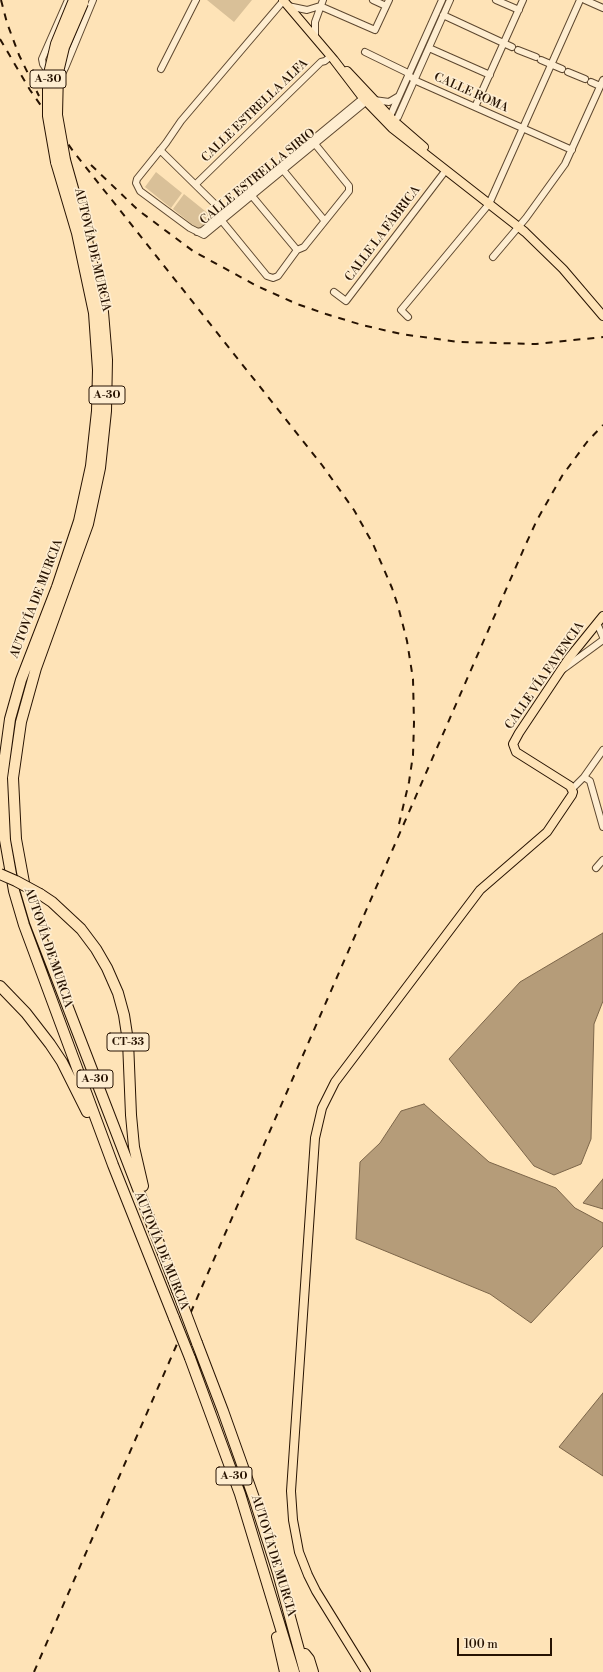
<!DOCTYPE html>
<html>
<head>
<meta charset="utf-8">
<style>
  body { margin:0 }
  #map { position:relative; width:603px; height:1672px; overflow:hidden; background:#fee3b7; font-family:"Libre Bodoni",serif }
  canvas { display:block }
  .scale { position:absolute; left:457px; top:1638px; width:95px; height:18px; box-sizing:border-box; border:2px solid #271302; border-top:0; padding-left:5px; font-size:12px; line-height:14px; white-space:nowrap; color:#271302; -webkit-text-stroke:3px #feedd0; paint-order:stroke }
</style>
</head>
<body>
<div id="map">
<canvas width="603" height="1672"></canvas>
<div class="scale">100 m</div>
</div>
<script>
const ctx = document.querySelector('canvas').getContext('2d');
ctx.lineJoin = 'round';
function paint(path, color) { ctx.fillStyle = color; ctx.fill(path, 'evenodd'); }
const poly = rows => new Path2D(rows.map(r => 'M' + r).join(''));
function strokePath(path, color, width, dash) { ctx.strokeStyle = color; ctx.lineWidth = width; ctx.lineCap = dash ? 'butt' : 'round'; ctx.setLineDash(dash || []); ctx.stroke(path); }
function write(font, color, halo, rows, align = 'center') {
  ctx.font = font + ' "Libre Bodoni",serif'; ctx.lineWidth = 3.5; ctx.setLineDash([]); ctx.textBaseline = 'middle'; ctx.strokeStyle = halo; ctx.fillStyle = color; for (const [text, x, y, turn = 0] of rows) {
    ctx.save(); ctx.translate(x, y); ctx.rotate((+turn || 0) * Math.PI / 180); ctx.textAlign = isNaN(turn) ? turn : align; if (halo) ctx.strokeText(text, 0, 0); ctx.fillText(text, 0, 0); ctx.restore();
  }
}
paint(poly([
  [207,0,252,0,234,22],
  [156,172,182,193,171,208,145,187],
  [184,194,210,215,199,230,173,209]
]), '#d9c098');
const water = poly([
  [603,933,603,1001,594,1024,591,1139,581,1164,554,1175,534,1166,449,1059,520,982,603,933],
  [424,1104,489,1162,556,1188,575,1208,603,1223,603,1246,531,1323,490,1294,356,1239,360,1162,380,1143,401,1111,424,1104],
  [603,1179,603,1209,583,1203,603,1179],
  [603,1393,603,1476,559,1447,603,1393]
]);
paint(water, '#b59c79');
strokePath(water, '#7c6549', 1);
const minor = poly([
  [68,0,42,59,43,64,47,70,54,73,59,74,63,72,65,68,93,0],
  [284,0,181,121,166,143,137,179,136,183,140,191,190,228,204,235,367,101],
  [373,0,386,6],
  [496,0,519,10],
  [585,0,603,8],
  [288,6,307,10,320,6],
  [320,6,375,30,389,0],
  [443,15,512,47],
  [315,37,315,22,323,0],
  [429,48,490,75],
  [518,50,536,57],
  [365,52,406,72,414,80,572,150],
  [541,60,562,69],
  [161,69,196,0],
  [568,72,585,79],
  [591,82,600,86],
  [374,100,389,102,399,96],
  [475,107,523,0],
  [391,118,391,114,442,0],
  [394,121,398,117,450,0],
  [160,150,224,213],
  [283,170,324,220],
  [196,184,321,62,325,61,331,56],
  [252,196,297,250],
  [222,221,267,276,273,278,278,276,297,250,304,247,349,191,349,186,315,144],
  [197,232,202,231,363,98],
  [493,257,526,218,565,164,603,80],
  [334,292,346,301,446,170],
  [408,317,401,310,489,204,580,0],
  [597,623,603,637],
  [562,670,603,640],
  [584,777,590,781,603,827],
  [572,789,584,777,603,750],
  [596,868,603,860]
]);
const major = poly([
  [283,0,334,60,363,98,392,128,525,232,563,269,603,316],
  [347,71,394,121,424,147],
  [366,1672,316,1591,308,1575,299,1552,293,1520,291,1491,315,1138,322,1108,335,1082,480,890,547,832,572,795,573,792,570,786,516,752,513,744,519,733,569,658,603,616]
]);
const highway = poly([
  [65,160,85,231,103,312,107,360,106,411,100,468,88,524,36,668,21,722,13,778,16,839,25,888,35,922,177,1290],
  [56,162,77,233,94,313,98,370,97,411,91,466,79,521,57,587,21,680,10,719,2,778,5,840,14,891,24,925,113,1165,174,1318],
  [40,894,52,902,81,929,96,949,107,968,118,993,124,1015,128,1041,131,1115,134,1147,143,1186],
  [0,986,26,1013,50,1044,62,1062,87,1112],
  [197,1343,223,1411,254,1498,278,1573,305,1672],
  [190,1358,240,1494,294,1672],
  [277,1637,285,1672],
  [305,1654,309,1659,313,1672]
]);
strokePath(minor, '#5d472f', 8);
strokePath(major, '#271302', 10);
strokePath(highway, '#271302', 12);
strokePath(minor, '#feedd0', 6);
strokePath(major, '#fee3b7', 8);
strokePath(highway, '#fee3b7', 10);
strokePath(poly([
  [1,0,7,23,19,55,39,96],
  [0,39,30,90,73,151,322,465,354,510,373,544,392,588,398,606,407,641,413,679,414,723,413,755,409,782,399,824],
  [91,165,138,210,193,251,257,286,297,304,326,314,362,325,401,334,459,342,536,344,603,337],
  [34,1672,525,546,537,520,562,476,587,442,603,425]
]), '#271302', 2, [7, 7]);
const highwayBridge = poly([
  [65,160,57,115,58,72,64,47,83,3],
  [56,162,48,116,48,78,56,44,74,0],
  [0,874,16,881,40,894],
  [177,1290,197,1343],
  [174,1318,190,1358]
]);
strokePath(highwayBridge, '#271302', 12, []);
strokePath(highwayBridge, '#fee3b7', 10);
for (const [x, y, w] of [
  [48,79,36],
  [107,395,36],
  [128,1042,42],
  [95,1079,36],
  [234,1476,36]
]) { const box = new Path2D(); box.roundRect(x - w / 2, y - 9, w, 18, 3); ctx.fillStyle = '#feedd0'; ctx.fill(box); strokePath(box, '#271302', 1); }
write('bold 11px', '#271302', null, [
  ["A-30",48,79],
  ["A-30",107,395],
  ["CT-33",128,1042],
  ["A-30",95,1079],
  ["A-30",234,1476]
]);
write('12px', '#271302', '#feedd0', [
  ["CALLE ROMA",471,93,24],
  ["CALLE ESTRELLA ALFA",255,111,-44],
  ["CALLE ESTRELLA SIRIO",258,177,-39],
  ["CALLE LA FÁBRICA",383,234,-53],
  ["AUTOVÍA DE MURCIA",92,250,77],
  ["AUTOVÍA DE MURCIA",37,599,-69],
  ["CALLE VÍA FAVENCIA",545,676,-55],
  ["AUTOVÍA DE MURCIA",48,948,71],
  ["AUTOVÍA DE MURCIA",161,1251,68],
  ["AUTOVÍA DE MURCIA",273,1556,73]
]);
</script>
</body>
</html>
